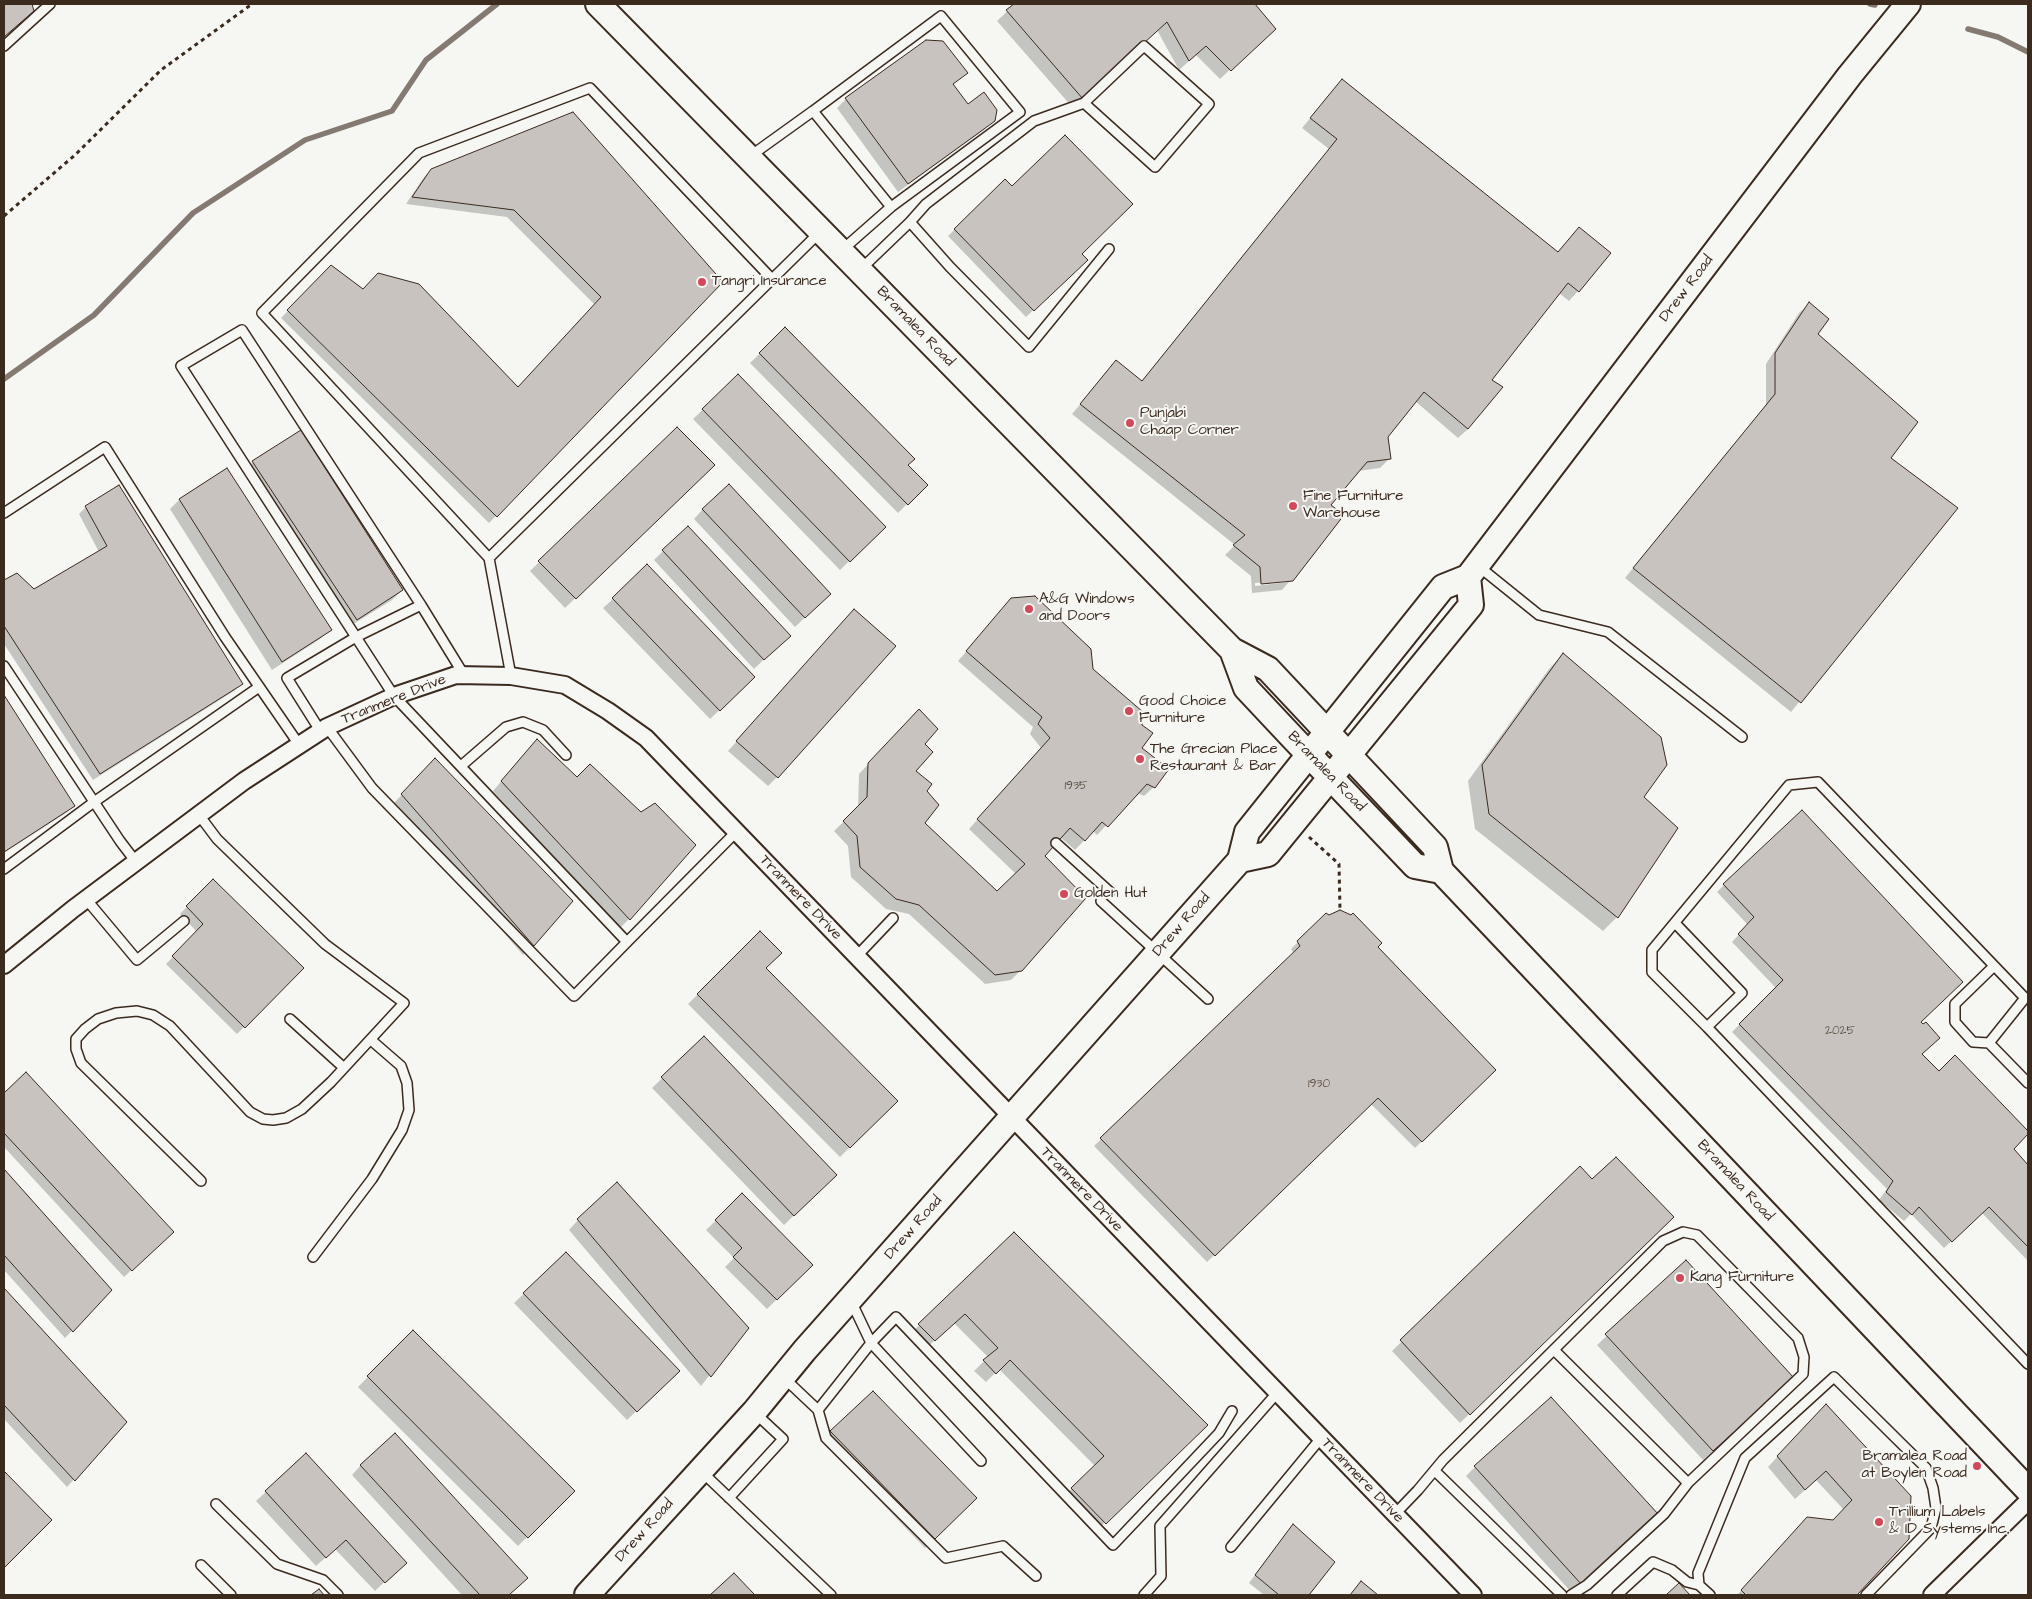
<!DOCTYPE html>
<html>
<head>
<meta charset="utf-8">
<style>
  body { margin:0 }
  #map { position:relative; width:2032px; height:1599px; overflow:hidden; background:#f6f6f2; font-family:"Architects Daughter",sans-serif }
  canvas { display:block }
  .frame { position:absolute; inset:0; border:5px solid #3b2a1e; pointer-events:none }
</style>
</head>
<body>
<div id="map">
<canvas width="2032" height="1599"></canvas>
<div class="frame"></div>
</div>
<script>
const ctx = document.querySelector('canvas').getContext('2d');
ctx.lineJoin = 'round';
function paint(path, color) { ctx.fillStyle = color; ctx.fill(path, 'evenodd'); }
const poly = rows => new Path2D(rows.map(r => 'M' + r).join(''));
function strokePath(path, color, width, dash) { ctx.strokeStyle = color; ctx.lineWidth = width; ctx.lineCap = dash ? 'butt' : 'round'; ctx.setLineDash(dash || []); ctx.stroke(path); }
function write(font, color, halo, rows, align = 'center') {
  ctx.font = font + ' "Architects Daughter",sans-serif'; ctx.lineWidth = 4; ctx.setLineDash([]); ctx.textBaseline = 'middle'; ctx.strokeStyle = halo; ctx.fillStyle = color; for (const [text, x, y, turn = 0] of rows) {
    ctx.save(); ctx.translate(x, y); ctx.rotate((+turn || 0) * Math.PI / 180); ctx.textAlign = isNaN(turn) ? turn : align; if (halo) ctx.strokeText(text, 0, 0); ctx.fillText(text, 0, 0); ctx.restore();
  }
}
paint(poly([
  [4,4,31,4,33,11,4,37],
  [1015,4,1253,4,1274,29,1220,79,1196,55,1179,70,1157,30,1073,108,997,21],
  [966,73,952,86,968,106,993,120,984,130,898,192,837,108,846,99],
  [1342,80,1557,253,1579,228,1578,291,1569,301,1559,293,1491,381,1468,429,1458,438,1415,401,1387,437,1390,458,1380,468,1358,471,1330,505,1291,580,1255,583,1255,586,1289,582,1282,590,1252,593,1251,576,1225,555,1235,545,1072,414,1116,362,1141,382,1329,149,1302,128],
  [431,170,722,282,489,523,281,318,331,267,363,291,517,389,595,305,507,217,406,204,424,177],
  [1005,181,1086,260,1026,317,948,236],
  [1809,304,1817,335,1890,459,1956,508,1791,712,1625,578,1766,405,1766,364,1799,313],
  [785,329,926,485,898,513,750,363],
  [738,376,884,527,840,570,693,419],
  [677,428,713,465,565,608,530,571],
  [253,462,402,590,392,600,347,628,244,472],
  [179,500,330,629,320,639,272,670,170,509],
  [86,507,241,684,234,691,93,780,4,644,4,581,17,574,34,591,99,552,79,514],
  [703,509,820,603,795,627,694,519],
  [663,551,779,645,754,669,654,560],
  [613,599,744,687,710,719,603,608],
  [1012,599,1092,669,1140,748,1154,787,1144,796,1137,793,1097,835,1093,831,1075,850,1060,837,1044,856,1021,970,1011,980,985,984,909,914,886,909,851,877,848,846,834,831,858,808,859,774,910,720,924,745,914,772,925,791,923,823,997,892,1016,874,969,829,1041,748,1030,734,1033,727,958,661],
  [845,620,777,777,768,786,728,751],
  [1563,654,1643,797,1677,828,1617,917,1603,931,1475,829,1468,781,1549,669],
  [4,698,73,806,66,813,4,853],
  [528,750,577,778,629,919,620,928,493,791],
  [435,760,572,901,523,955,393,804],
  [213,880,303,968,237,1034,166,964,197,932,180,914],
  [1724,885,1919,1022,1920,1054,2028,1166,2028,1261,1982,1213,1944,1248,1911,1214,1904,1221,1879,1200,1887,1189,1732,1032,1776,988,1732,942,1748,925,1717,892],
  [1326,914,1377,947,1494,1070,1415,1148,1371,1104,1207,1262,1094,1146,1294,954,1291,949],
  [760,933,764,968,896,1101,840,1157,688,1004],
  [704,1038,836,1175,784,1225,652,1088],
  [26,1074,165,1239,124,1277,4,1147,4,1094],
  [1580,1168,1591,1180,1672,1217,1460,1423,1392,1351],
  [4,1171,111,1290,65,1338,4,1270],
  [742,1195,812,1265,767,1309,725,1267,734,1258,706,1230],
  [578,1220,747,1328,701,1386,569,1230],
  [1014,1234,1207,1425,1095,1532,1062,1498,1095,1466,999,1369,986,1382,974,1371,988,1357,954,1323,924,1350,909,1335],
  [566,1254,678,1371,627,1420,514,1303],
  [1686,1262,1783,1387,1703,1460,1597,1345],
  [4,1290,126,1422,67,1487,4,1419],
  [413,1331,573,1491,518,1546,358,1387],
  [1816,1415,1908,1539,1855,1595,1737,1595,1798,1528,1833,1522,1844,1510,1816,1480,1795,1499,1768,1467],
  [831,1432,975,1498,925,1548,822,1441],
  [306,1455,395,1572,375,1591,335,1549,316,1566,256,1501],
  [361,1465,517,1587,508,1595,462,1595,352,1475],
  [1475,1467,1648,1525,1572,1593,1466,1476],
  [4,1473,51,1520,4,1566],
  [1286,1533,1333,1562,1307,1595,1264,1595,1249,1583]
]), '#0003');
strokePath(poly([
  [1870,4,1875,5],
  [1968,29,1998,37,2028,52],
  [4,379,94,315,193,213,305,140,392,111,426,60,497,4]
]), '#857a71', 5.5);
const building = poly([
  [4,4,32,4,34,11,4,37,4,4],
  [1014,4,1255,4,1276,29,1231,71,1206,46,1189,61,1167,22,1083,99,1006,10,1014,4],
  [926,40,943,41,968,73,953,84,968,104,984,92,997,110,995,121,908,184,845,98,926,40],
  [1342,79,1558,252,1579,227,1611,253,1579,292,1568,283,1492,380,1503,387,1468,429,1424,392,1388,437,1391,459,1367,462,1331,505,1344,515,1293,581,1261,584,1260,567,1233,545,1245,535,1080,404,1116,360,1142,381,1337,139,1310,118,1342,79],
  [573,112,723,282,497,517,287,310,331,265,363,289,378,273,419,284,518,387,601,297,514,210,412,197,431,169,573,112],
  [1065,135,1133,204,1082,254,1088,260,1034,311,954,229,1005,179,1012,186,1065,135],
  [1809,302,1829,319,1818,334,1918,422,1891,458,1958,508,1801,703,1633,568,1775,394,1775,353,1809,302],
  [785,327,915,459,908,465,928,485,908,505,759,353,785,327],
  [738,374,886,527,850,562,702,409,738,374],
  [677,427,715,465,576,599,538,561,677,427],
  [301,430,403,590,357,620,252,461,301,430],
  [227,468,332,630,282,662,179,499,227,468],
  [729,484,831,594,805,618,702,509,729,484],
  [119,485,243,684,100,774,4,626,4,580,17,573,34,589,107,546,85,506,119,485],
  [688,526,791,636,764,660,662,550,688,526],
  [647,564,755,677,720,711,612,598,647,564],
  [1035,596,1091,649,1093,669,1143,712,1142,725,1153,733,1142,748,1169,769,1155,788,1147,784,1108,827,1102,822,1085,841,1070,828,1045,856,1086,898,1022,971,995,975,919,905,896,899,860,867,857,836,843,821,867,797,868,763,919,709,938,729,925,744,933,752,916,771,932,784,927,791,939,805,925,823,997,891,1025,864,977,819,1050,738,1038,724,1042,717,966,651,1011,598,1035,596],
  [854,609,896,646,778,778,736,741,854,609],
  [1563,653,1661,737,1667,765,1644,797,1678,828,1618,918,1489,814,1482,765,1563,653],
  [4,695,75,806,4,852,4,695],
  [537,739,577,777,590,764,641,812,655,803,696,845,630,920,501,781,537,739],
  [435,758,573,901,534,946,401,794,435,758],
  [1802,810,1963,982,1921,1022,1923,1024,1926,1022,1940,1038,1922,1054,1939,1071,1955,1055,2028,1131,2028,1134,2014,1149,2028,1165,2028,1247,1989,1207,1952,1242,1919,1207,1912,1215,1886,1192,1893,1181,1739,1024,1783,980,1738,934,1754,917,1723,884,1802,810],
  [213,879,304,968,245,1028,172,956,203,924,186,906,213,879],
  [1340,910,1351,915,1353,913,1382,943,1378,947,1496,1070,1422,1142,1378,1098,1215,1256,1100,1138,1300,946,1297,941,1326,913,1329,915,1340,910],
  [760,931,782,953,766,968,898,1101,850,1148,697,994,760,931],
  [704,1036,837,1175,794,1216,661,1077,704,1036],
  [26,1072,174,1232,132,1271,4,1133,4,1093,26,1072],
  [1616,1157,1674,1217,1470,1415,1400,1340,1580,1166,1592,1179,1616,1157],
  [4,1169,112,1290,73,1332,4,1255,4,1169],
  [617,1182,749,1328,711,1377,577,1219,617,1182],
  [742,1193,813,1265,777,1300,733,1257,742,1248,715,1220,742,1193],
  [1014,1232,1208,1425,1106,1524,1071,1488,1104,1456,1010,1360,996,1374,983,1360,998,1348,965,1314,935,1341,918,1324,1014,1232],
  [566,1252,680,1371,637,1412,523,1293,566,1252],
  [1686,1260,1794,1378,1713,1451,1605,1334,1686,1260],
  [4,1288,127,1422,75,1481,4,1405,4,1288],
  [413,1330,575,1491,528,1538,367,1376,413,1330],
  [873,1391,977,1498,935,1539,830,1431,873,1391],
  [1551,1397,1659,1515,1582,1585,1474,1466,1551,1397],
  [1826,1404,1911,1496,1909,1539,1857,1595,1746,1595,1741,1590,1807,1517,1833,1520,1852,1500,1826,1471,1805,1490,1777,1456,1826,1404],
  [395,1433,528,1578,509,1595,480,1595,360,1465,395,1433],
  [306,1453,407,1563,385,1583,346,1540,326,1558,265,1491,306,1453],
  [4,1471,52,1520,4,1568,4,1471],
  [1293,1524,1335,1562,1309,1595,1279,1595,1255,1575,1293,1524],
  [734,1573,755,1595,710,1595,734,1573],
  [1361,1581,1378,1595,1350,1595,1361,1581],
  [1679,1583,1690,1595,1666,1595,1679,1583],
  [319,1589,324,1595,311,1595,319,1589]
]);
paint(building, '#c8c3be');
strokePath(building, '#3b2a1e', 1);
const lane = poly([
  [4,46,50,4],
  [813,111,941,16,1020,112,891,207],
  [749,157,813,111,891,207,841,251],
  [910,222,926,204,1034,121,1084,103,1144,46,1209,104,1155,167,1084,103],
  [860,270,910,222,950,267,1029,347,1109,249],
  [772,279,590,88,419,153,262,313,489,558,821,231],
  [4,513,105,447,225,637,300,746],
  [489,558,511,676],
  [1477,565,1539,615,1608,632,1742,737],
  [421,605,242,330,181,366,394,696,627,942,736,832],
  [4,666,120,841,136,862],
  [327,727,372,788,574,996,627,942],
  [321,732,287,678,356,637,421,605,464,675],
  [461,766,506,727,523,722,543,730,566,755],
  [199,815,217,839,325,944,404,1003,331,1082,302,1109,286,1118,273,1120,263,1119,250,1112,170,1026,153,1015,137,1011,116,1013,98,1019,85,1029,76,1039,76,1049,81,1063,201,1181],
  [1056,843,1110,892],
  [4,869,94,802,259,687],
  [86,899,137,960,184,921],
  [1101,901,1208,999],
  [1675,923,1742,993,1707,1027],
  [856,957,893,918],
  [290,1019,343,1067],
  [1989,1043,1973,1042,1955,1022,1955,1004,1994,966],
  [2028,1083,1989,1043,2025,998,1818,782,1789,785,1652,950,1652,972,1707,1027,2028,1364],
  [313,1257,372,1179,402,1130,409,1110,407,1083,401,1066,371,1040],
  [851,1301,871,1343,896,1317,1113,1545,1219,1433,1232,1411],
  [1554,1350,1688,1483],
  [783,1377,818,1410,826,1438,946,1558,1003,1546,1036,1576],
  [818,1410,871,1343,981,1461],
  [701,1471,831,1595],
  [1435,1471,1562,1595],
  [729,1498,783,1439,755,1413],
  [216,1504,277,1564,323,1580,338,1595],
  [1395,1514,1418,1490,1443,1460,1663,1241,1683,1232,1697,1235,1798,1338,1804,1357,1803,1374,1688,1483,1664,1514,1587,1585,1571,1595],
  [1231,1547,1321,1438],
  [201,1565,231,1595],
  [1144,1595,1161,1576,1160,1526,1277,1393],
  [1617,1595,1653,1562,1672,1570,1687,1582,1699,1585],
  [1710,1595,1699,1585,1698,1573,1745,1458,1834,1377,1926,1468,1933,1488,1936,1508,1931,1528,1866,1595]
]);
const street = poly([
  [4,965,73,909,244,781,327,727,394,696,456,675,511,676,565,685,608,711,646,738,1473,1595],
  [1932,1595,2028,1501]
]);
const secondary = poly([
  [598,4,1232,650,1268,669,1435,847,1441,871,2028,1490],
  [1232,650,1246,688,1292,737,1415,866,1441,871],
  [1240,860,1268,854,1471,605,1468,577],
  [587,1595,754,1412,804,1351,1240,860,1247,832,1443,587,1468,577,1850,75,1908,4]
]);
strokePath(lane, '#3b2a1e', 12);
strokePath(street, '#3b2a1e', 20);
strokePath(secondary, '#3b2a1e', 28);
strokePath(poly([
  [4,216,75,155,161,70,252,4],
  [1309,837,1339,864,1340,910]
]), '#3b2a1e', 3, [4, 4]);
strokePath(lane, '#f6f6f2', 9);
strokePath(street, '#f6f6f2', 16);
strokePath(secondary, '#f6f6f2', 24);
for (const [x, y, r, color] of [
  [702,282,5,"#d1495b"],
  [1130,423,5,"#d1495b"],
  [1293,506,5,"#d1495b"],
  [1029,609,5,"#d1495b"],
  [1129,711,5,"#d1495b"],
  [1140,759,5,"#d1495b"],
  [1064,894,5,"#d1495b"],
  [1680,1278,5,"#d1495b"],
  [1977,1466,5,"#d1495b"],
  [1879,1522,5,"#d1495b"]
]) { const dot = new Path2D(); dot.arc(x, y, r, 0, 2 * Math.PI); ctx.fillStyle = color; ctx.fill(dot); strokePath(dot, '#f6f6f2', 2); }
write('12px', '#5e5046', null, [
  ["1935",1076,786],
  ["2025",1840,1031],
  ["1930",1319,1084]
]);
write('15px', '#3b2a1e', '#f6f6f2', [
  ["Tangri Insurance",712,282],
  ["Punjabi",1140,414],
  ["Chaap Corner",1140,431],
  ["Fine Furniture",1303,497],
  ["Warehouse",1303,514],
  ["A&G Windows",1039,600],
  ["and Doors",1039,617],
  ["Good Choice",1139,702],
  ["Furniture",1139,719],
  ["The Grecian Place",1150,750],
  ["Restaurant & Bar",1150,767],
  ["Golden Hut",1074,894],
  ["Kang Furniture",1690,1278],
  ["Bramalea Road",1967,1457,"right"],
  ["at Boylen Road",1967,1474,"right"],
  ["Trillium Labels",1889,1513],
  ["& ID Systems Inc.",1889,1530]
], 'left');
write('15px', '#3b2a1e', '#f6f6f2', [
  ["Drew Road",1687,289,-53],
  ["Bramalea Road",915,327,46],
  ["Tranmere Drive",394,700,-22],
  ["Bramalea Road",1326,772,46],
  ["Tranmere Drive",800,898,46],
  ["Drew Road",1182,925,-49],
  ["Bramalea Road",1735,1181,47],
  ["Tranmere Drive",1081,1190,46],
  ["Drew Road",914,1228,-49],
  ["Tranmere Drive",1362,1481,46],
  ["Drew Road",645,1531,-48]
]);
</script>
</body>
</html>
